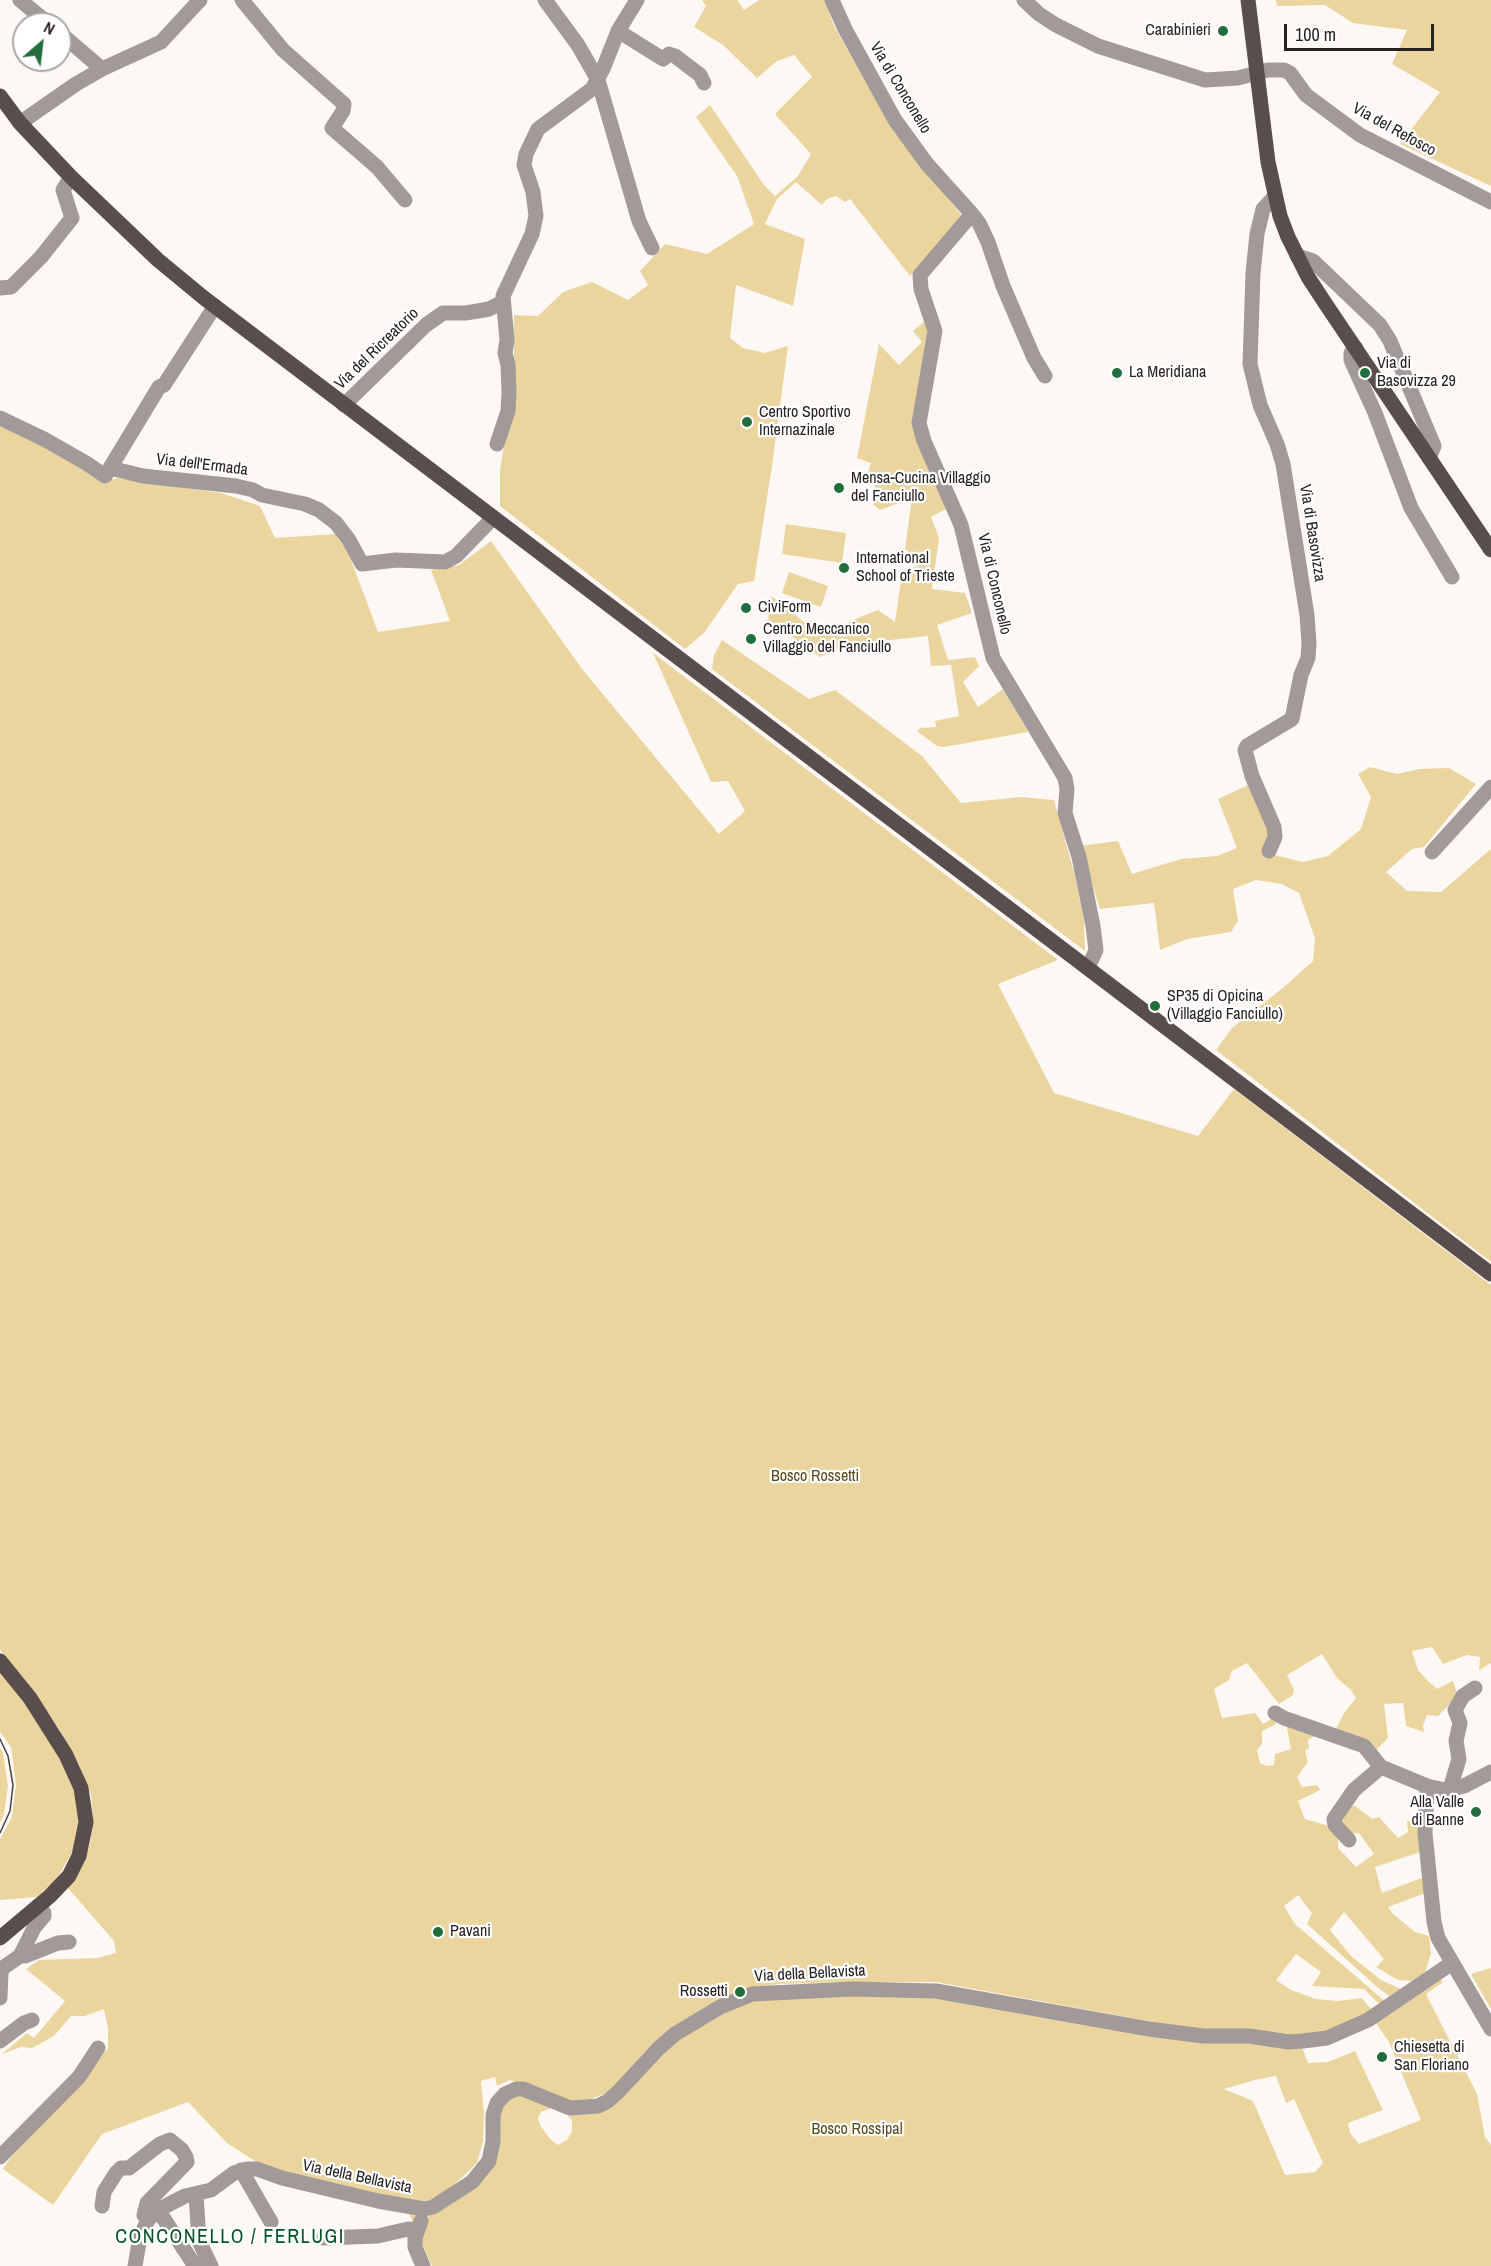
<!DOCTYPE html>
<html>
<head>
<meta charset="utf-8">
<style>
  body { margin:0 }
  #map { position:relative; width:1491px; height:2266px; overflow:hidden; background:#fef8f5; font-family:"Archivo Narrow",sans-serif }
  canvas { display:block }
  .north { position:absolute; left:12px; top:12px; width:60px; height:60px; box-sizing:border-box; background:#fff; border:2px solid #a9a7a5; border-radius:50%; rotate:28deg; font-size:16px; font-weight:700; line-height:24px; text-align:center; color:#27221f }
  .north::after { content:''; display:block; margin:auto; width:21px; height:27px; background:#216d3b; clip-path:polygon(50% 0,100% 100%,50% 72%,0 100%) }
  .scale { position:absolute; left:1284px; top:24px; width:150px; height:27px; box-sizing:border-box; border:3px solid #27221f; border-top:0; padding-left:8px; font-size:18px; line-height:21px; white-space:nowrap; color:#27221f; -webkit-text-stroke:4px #fff; paint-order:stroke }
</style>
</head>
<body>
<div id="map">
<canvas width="1491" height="2266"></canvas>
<div class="north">N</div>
<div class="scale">100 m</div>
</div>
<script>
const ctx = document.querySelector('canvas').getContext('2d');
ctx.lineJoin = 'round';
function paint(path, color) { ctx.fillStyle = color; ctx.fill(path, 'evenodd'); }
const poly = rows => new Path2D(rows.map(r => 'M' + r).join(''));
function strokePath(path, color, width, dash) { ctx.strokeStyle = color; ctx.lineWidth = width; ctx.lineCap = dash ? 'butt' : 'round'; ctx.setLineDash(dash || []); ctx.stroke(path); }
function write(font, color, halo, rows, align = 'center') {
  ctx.font = font + ' "Archivo Narrow",sans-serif'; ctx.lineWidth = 4.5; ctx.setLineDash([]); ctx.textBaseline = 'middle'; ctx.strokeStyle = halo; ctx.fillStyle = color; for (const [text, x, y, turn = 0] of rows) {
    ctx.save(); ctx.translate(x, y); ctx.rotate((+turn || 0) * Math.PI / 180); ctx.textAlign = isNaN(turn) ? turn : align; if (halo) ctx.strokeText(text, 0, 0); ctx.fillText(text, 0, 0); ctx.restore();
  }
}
paint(poly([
  [702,0,737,0,744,10,759,0,825,0,834,26,893,129,962,216,910,276,850,199,845,202,836,196,827,199,822,205,796,182,777,199,765,224,805,239,793,306,736,285,730,338,743,348,765,353,788,346,772,466,754,581,738,584,704,633,685,649,500,506,500,470,504,446,514,410,514,315,538,316,563,292,592,282,628,300,648,285,640,271,665,244,707,254,754,224,737,176,696,117,710,105,764,185,775,196,798,176,811,154,775,114,812,77,794,55,777,61,757,78,723,45,694,27,706,6],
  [1276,0,1491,0,1491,186,1400,144,1440,92,1392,64,1407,30,1353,23,1325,5,1277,6],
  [926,320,928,338,916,406,948,508,931,517,939,538,932,589,965,593,972,613,937,625,948,660,975,657,979,666,963,682,978,707,1003,689,1028,732,944,747,937,746,917,731,920,728,936,727,935,721,959,716,951,665,931,666,928,636,853,644,820,657,768,619,771,596,819,634,878,610,895,622,902,573,923,563,905,549,912,498,880,510,873,504,882,496,867,477,871,463,857,458,879,344,899,365,922,342,913,331],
  [0,425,55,451,102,483,117,478,221,493,260,506,275,538,335,534,348,552,378,632,450,621,431,570,459,565,491,541,582,669,719,834,745,811,728,781,711,782,653,653,1058,960,998,984,1054,1093,1198,1136,1234,1089,1491,1285,1491,1663,1479,1670,1480,1657,1467,1655,1443,1664,1432,1647,1412,1651,1418,1670,1428,1681,1437,1689,1453,1681,1458,1696,1438,1716,1427,1715,1423,1726,1424,1732,1406,1726,1403,1703,1384,1704,1388,1738,1373,1753,1336,1729,1344,1713,1356,1698,1351,1690,1337,1678,1322,1654,1287,1675,1294,1690,1293,1695,1279,1704,1247,1663,1232,1671,1229,1680,1214,1689,1222,1718,1255,1713,1263,1724,1273,1718,1276,1724,1262,1731,1262,1744,1257,1750,1260,1763,1266,1766,1274,1765,1275,1754,1291,1749,1286,1723,1317,1735,1308,1740,1309,1748,1305,1751,1308,1762,1297,1777,1302,1787,1317,1785,1320,1790,1298,1801,1305,1819,1329,1826,1338,1839,1338,1848,1356,1867,1374,1854,1359,1833,1351,1834,1341,1823,1348,1809,1354,1805,1372,1819,1379,1817,1398,1838,1408,1832,1407,1821,1420,1820,1420,1852,1375,1867,1382,1893,1424,1877,1426,1893,1388,1907,1393,1914,1415,1932,1429,1936,1431,1953,1425,1973,1414,1981,1398,1980,1376,1967,1384,1959,1344,1912,1330,1930,1351,1956,1381,1980,1405,1991,1393,1999,1376,1986,1307,1924,1312,1913,1298,1895,1284,1906,1295,1924,1387,2003,1380,2005,1364,1989,1312,1986,1321,1972,1296,1954,1276,1980,1291,1990,1316,1999,1338,2001,1362,1998,1374,2013,1328,2033,1296,2040,1181,2027,936,1982,839,1982,780,1984,754,1988,731,1995,703,2008,675,2026,610,2092,590,2099,569,2101,510,2080,497,2086,495,2077,481,2081,484,2113,483,2142,477,2163,451,2188,430,2200,410,2203,264,2167,227,2143,188,2102,102,2134,53,2205,3,2169,12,2156,87,2076,108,2048,108,2028,104,2009,85,2016,71,2016,54,2036,32,2048,21,2047,2,2054,27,2033,34,2038,65,2001,26,1969,39,1960,97,1958,116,1953,114,1941,67,1887,82,1866,90,1844,93,1819,91,1795,79,1764,58,1727,21,1675,0,1650],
  [786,524,846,533,842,563,782,554],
  [789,572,828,586,821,607,782,593],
  [722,640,809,699,835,690,922,756,961,803,1021,797,1054,800,1075,876,1084,920,1085,951,712,669,714,655],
  [1370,767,1397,774,1419,769,1449,768,1476,784,1424,847,1412,849,1386,872,1407,891,1441,892,1491,849,1491,1262,1216,1050,1232,1028,1284,987,1313,961,1315,938,1299,893,1282,884,1256,880,1233,889,1238,921,1231,932,1187,939,1160,950,1154,903,1100,909,1080,846,1118,841,1132,874,1181,859,1217,856,1237,848,1218,799,1248,785,1269,830,1263,852,1302,862,1328,856,1361,829,1371,797,1358,774],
  [0,1673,29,1707,71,1775,78,1807,79,1833,72,1853,56,1880,37,1897,0,1900,0,1839,12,1817,16,1785,11,1747,0,1732],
  [0,1748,3,1753,8,1786,4,1814,0,1823],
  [1491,1968,1491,2009,1471,1974],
  [1438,1978,1443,1982,1426,1994,1477,2094,1485,2137,1491,2145,1491,2266,432,2266,409,2214,484,2177,500,2105,522,2093,554,2107,541,2112,538,2118,540,2125,550,2139,558,2145,567,2140,572,2132,572,2121,565,2111,593,2112,669,2046,699,2024,758,1998,932,1994,1233,2041,1302,2047,1308,2063,1328,2062,1355,2051,1383,2110,1348,2123,1350,2133,1359,2144,1421,2120,1389,2042,1375,2022],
  [1276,2076,1286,2103,1294,2099,1323,2163,1315,2172,1285,2175,1253,2101,1224,2089,1255,2080]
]), '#ebd59f');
strokePath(poly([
  [20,0,49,24],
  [242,0,283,50,344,104,343,111,332,128,377,167,405,200],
  [545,0,578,45,598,80,639,221,652,248],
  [832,0,845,29,895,120,927,164,972,214,920,275,921,289,935,331,919,423,924,441,961,525,993,658,1065,778,1067,789,1065,813,1079,857,1093,926,1096,950,1088,968],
  [1024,0,1039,14,1056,25,1098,46,1205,80,1238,78,1268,70,1284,70,1290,73,1306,95,1360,135,1491,202],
  [618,31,663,59,669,54,675,56,700,75,704,83],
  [60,33,102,69],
  [20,123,76,84,102,69,161,42,200,0],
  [972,214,979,223,988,242,1003,286,1034,358,1045,376],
  [1297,256,1313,261,1380,325,1390,341,1434,446,1429,458],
  [0,288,11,287,41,257,72,218,63,190,71,177],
  [1356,348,1351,353,1351,360,1375,413,1411,508,1452,577],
  [344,405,426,325,443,313,465,313,478,311,489,309,503,302],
  [0,418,44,439,86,463,105,476,110,468,143,476,236,486,253,490,262,495,305,504,319,510,336,523,349,540,362,564,396,560,445,562,456,556,493,518],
  [497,444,508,411,509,392,508,365,505,353,507,340,503,296,532,234,536,216,533,192,524,165,526,154,538,129,592,89,603,69,618,31,637,0],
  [110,468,159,387,164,385,215,306],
  [1269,851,1275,837,1274,827,1252,776,1245,750,1247,746,1292,719,1301,675,1308,658,1309,643,1307,615,1283,464,1277,444,1260,405,1250,364,1253,273,1257,234,1263,209,1275,196],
  [1432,852,1491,787],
  [1275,1713,1284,1718,1364,1746,1381,1767,1427,1786,1445,1790],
  [1427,1786,1425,1833,1434,1922,1438,1938,1491,2029],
  [1450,1789,1459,1759,1456,1741,1460,1723,1455,1710,1463,1696,1475,1688],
  [1441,1792,1464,1786,1491,1772],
  [1349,1840,1335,1825,1334,1819,1354,1790,1381,1767],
  [20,1956,25,1956,58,1943,69,1942],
  [0,1998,1,1972,4,1967,20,1956,34,1928,44,1916,44,1913,38,1906],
  [0,2041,24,2023,32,2020],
  [0,2157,79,2077,98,2048],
  [241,2170,271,2222],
  [196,2194,199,2241,211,2266],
  [102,2206,104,2192,116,2173,121,2168,129,2168,160,2144,170,2140,182,2150,186,2157,187,2162,147,2203,144,2215,148,2220],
  [158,2210,195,2266],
  [421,2221,415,2238,415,2247,423,2266],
  [323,2238,378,2236,408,2229,418,2230],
  [135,2266,140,2237,148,2220,158,2210,185,2196,211,2190,234,2173,247,2169,257,2169,282,2178,378,2201,424,2209,433,2207,472,2182,489,2161,493,2141,493,2115,497,2103,505,2094,516,2089,523,2089,570,2108,598,2106,608,2101,618,2092,659,2048,675,2034,720,2007,752,1994,852,1989,936,1991,1149,2029,1203,2036,1249,2036,1289,2042,1303,2041,1327,2038,1368,2020,1452,1963]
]), '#a19a99', 15);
strokePath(poly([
  [1248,0,1268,162,1280,216,1288,237,1308,277,1325,303,1491,550],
  [0,96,20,123,71,177,158,260,204,298,1491,1274],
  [0,1661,30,1698,66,1755,81,1788,86,1822,79,1856,69,1876,50,1896,0,1938]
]), '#5a4e4c', 15);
strokePath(poly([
  [0,1739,8,1756,13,1785,10,1811,0,1833]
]), '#484340', 1.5);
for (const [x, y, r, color] of [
  [1223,31,6,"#216d3b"],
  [1117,373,6,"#216d3b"],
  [1365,373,6,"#216d3b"],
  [747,422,6,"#216d3b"],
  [839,488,6,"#216d3b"],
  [844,568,6,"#216d3b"],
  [746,608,6,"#216d3b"],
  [751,639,6,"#216d3b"],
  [1155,1006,6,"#216d3b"],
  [1476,1812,6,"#216d3b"],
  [438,1932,6,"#216d3b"],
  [740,1992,6,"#216d3b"],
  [1382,2057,6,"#216d3b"]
]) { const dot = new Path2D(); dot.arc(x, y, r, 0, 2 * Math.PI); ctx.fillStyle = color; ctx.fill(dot); strokePath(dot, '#fff', 2); }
write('16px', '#27221f', '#fff', [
  ["Carabinieri",1211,31,"right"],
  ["Via di",1377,364],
  ["Basovizza 29",1377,382],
  ["La Meridiana",1129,373],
  ["Centro Sportivo",759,413],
  ["Internazinale",759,431],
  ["Mensa-Cucina Villaggio",851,479],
  ["del Fanciullo",851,497],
  ["International",856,559],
  ["School of Trieste",856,577],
  ["CiviForm",758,608],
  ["Centro Meccanico",763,630],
  ["Villaggio del Fanciullo",763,648],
  ["SP35 di Opicina",1167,997],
  ["(Villaggio Fanciullo)",1167,1015],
  ["Alla Valle",1464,1803,"right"],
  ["di Banne",1464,1821,"right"],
  ["Pavani",450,1932],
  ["Rossetti",728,1992,"right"],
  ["Chiesetta di",1394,2048],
  ["San Floriano",1394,2066]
], 'left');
write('16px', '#27221f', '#fff', [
  ["Via di Conconello",900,88,59],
  ["Via del Refosco",1394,130,29],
  ["Via del Ricreatorio",377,349,-44],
  ["Via dell'Ermada",202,465,7],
  ["Via di Basovizza",1312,533,81],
  ["Via di Conconello",994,584,77],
  ["Via della Bellavista",810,1974,-3],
  ["Via della Bellavista",357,2177,12]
]);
write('16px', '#59481a', '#fff', [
  ["Bosco Rossetti",815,1477],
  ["Bosco Rossipal",857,2130]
]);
ctx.letterSpacing = '1.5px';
write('20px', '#065327', '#fff', [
  ["CONCONELLO / FERLUGI",230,2238]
]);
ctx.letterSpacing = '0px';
</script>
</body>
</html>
